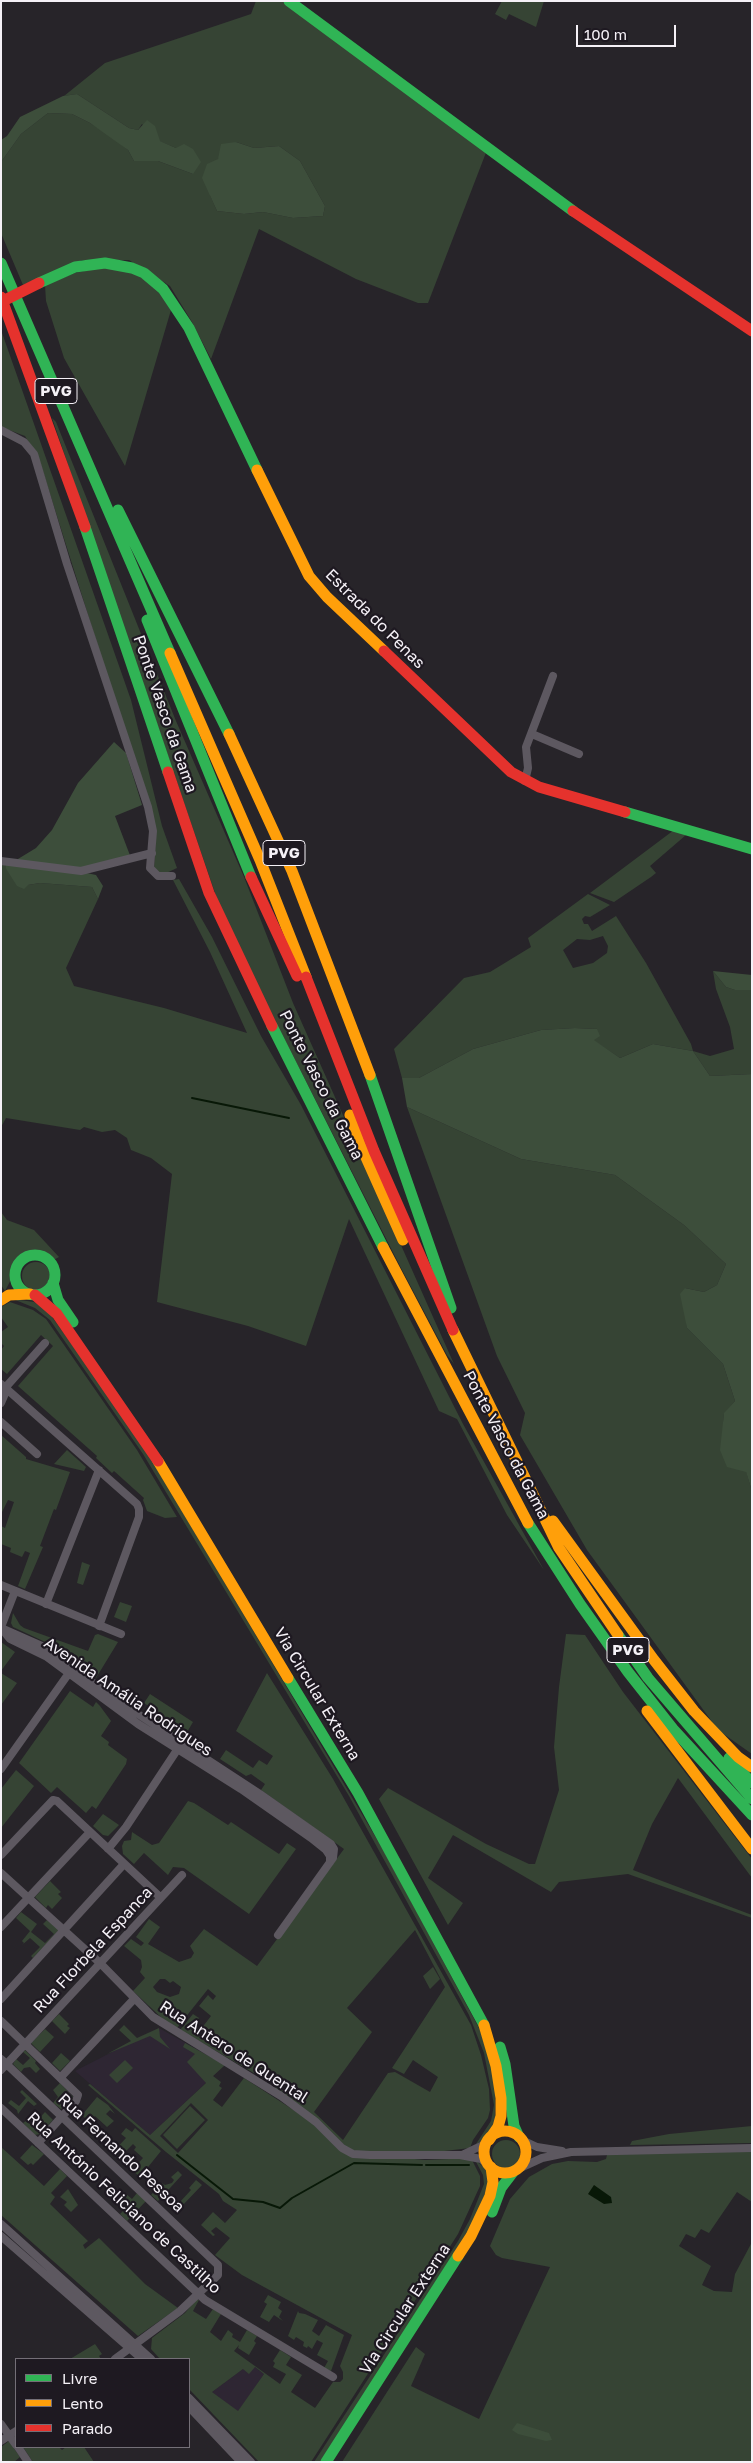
<!DOCTYPE html>
<html>
<head>
<meta charset="utf-8">
<style>
  body { margin:0 }
  #map { position:relative; width:753px; height:2463px; overflow:hidden; background:#272429; font-family:"Golos Text",sans-serif }
  canvas { display:block }
  .frame { position:absolute; inset:0; border:2px solid #f5f1f7; pointer-events:none }
  .legend { position:absolute; left:15px; top:2358px; width:175px; height:90px; box-sizing:border-box; background:#1e1921; border:1px solid #746f77; margin:0; padding:6px 9px; list-style:none; font-size:15px; color:#f5f1f7 }
  .legend li { display:flex; align-items:center; gap:10px; height:25px }
  .legend b { width:25px; border:1px solid #746f77 }
  .scale { position:absolute; left:576px; top:25px; width:100px; height:22px; box-sizing:border-box; border:2px solid #f5f1f7; border-top:0; padding-left:6px; font-size:15px; line-height:18px; white-space:nowrap; color:#f5f1f7; -webkit-text-stroke:4px #1e1921; paint-order:stroke }
</style>
</head>
<body>
<div id="map">
<canvas width="753" height="2463"></canvas>
<div class="frame"></div>
<ul class="legend">
<li><b style="height:6px;background:#30b455"></b>Livre</li>
<li><b style="height:6px;background:#ff9f0a"></b>Lento</li>
<li><b style="height:6px;background:#e5322d"></b>Parado</li>
</ul>
<div class="scale">100 m</div>
</div>
<script>
const ctx = document.querySelector('canvas').getContext('2d');
ctx.lineJoin = 'round';
function paint(path, color) { ctx.fillStyle = color; ctx.fill(path, 'evenodd'); }
const poly = rows => new Path2D(rows.map(r => 'M' + r).join(''));
function strokePath(path, color, width, dash) { ctx.strokeStyle = color; ctx.lineWidth = width; ctx.lineCap = dash ? 'butt' : 'round'; ctx.setLineDash(dash || []); ctx.stroke(path); }
function write(font, color, halo, rows, align = 'center') {
  ctx.font = font + ' "Golos Text",sans-serif'; ctx.lineWidth = 4.5; ctx.setLineDash([]); ctx.textBaseline = 'middle'; ctx.strokeStyle = halo; ctx.fillStyle = color; for (const [text, x, y, turn = 0] of rows) {
    ctx.save(); ctx.translate(x, y); ctx.rotate((+turn || 0) * Math.PI / 180); ctx.textAlign = isNaN(turn) ? turn : align; if (halo) ctx.strokeText(text, 0, 0); ctx.fillText(text, 0, 0); ctx.restore();
  }
}
paint(poly([
  [159,2028,225,2065,150,2135,75,2071],
  [255,2367,264,2374,238,2412,212,2392,243,2369]
]), '#2e2633');
paint(poly([
  [256,1,288,1,487,150,428,303,418,303,356,279,259,229,211,359,192,322,170,286,129,260,82,260,23,285,1,233,1,162,21,134,48,113,72,114,90,123,114,138,128,150,134,161,158,161,193,174,176,148,159,141,142,124,138,130,129,128,77,94,64,96,105,63,251,14],
  [236,142,254,148,279,146,300,161,325,206,323,216,293,218,263,212,244,214,217,211,210,195,218,159],
  [502,1,544,1,536,27,509,14,506,20,495,14],
  [103,267,135,273,160,290,171,310,125,466,64,358,46,301,45,285,75,273],
  [1,330,131,700,162,826,177,868,162,875,154,869,156,831,40,462,25,436,1,427],
  [52,418,56,422,176,721,244,877,293,1003,454,1364,447,1355,401,1268,225,922],
  [674,830,686,835,650,866,656,873,651,877,614,902,590,893],
  [1,861,8,861,5,867,8,870,28,885,40,883,92,887,98,899,66,968,74,986,164,1008,247,1033,210,952,173,880,179,879,212,937,261,1036,301,1105,463,1424,544,1570,507,1515,457,1419,439,1411,349,1219,306,1346,248,1326,157,1302,172,1174,151,1158,131,1150,127,1138,115,1130,102,1132,84,1127,80,1130,6,1118,1,1127],
  [588,894,610,905,590,917,585,916,582,919,584,924,588,924,592,931,616,916,646,963,691,1044,693,1051,710,1056,734,1049,730,1027,716,989,713,971,726,987,735,990,752,990,752,1074,710,1076,693,1051,653,1044,620,1058,593,1040,597,1029,575,1028,541,1030,473,1049,419,1078,402,1078,394,1049,464,978,490,972,531,947,528,938],
  [603,936,608,946,607,953,593,963,573,968,563,950,577,939,590,940],
  [407,1107,521,1159,615,1175,684,1225,726,1264,717,1285,704,1292,685,1288,687,1328,723,1364,735,1401,724,1414,723,1425,746,1471,752,1491,752,1754,718,1730,587,1550,520,1435,525,1413,497,1356],
  [1,1212,7,1220,34,1230,59,1257,50,1262,39,1255,27,1257,19,1264,5,1291,1,1285],
  '22 1276a14 14 0 1 1 28 0a14 14 0 1 1-28 0Z',
  [13,1299,34,1302,47,1310,137,1435,385,1853,480,2030,495,2079,495,2122,486,2137,478,2143,476,2144,491,2121,494,2105,484,2053,469,2015,400,1889,349,1796,143,1454,50,1320,35,1308],
  [10,1302,33,1310,46,1319,137,1450,177,1517,165,1518,147,1511,143,1500,144,1498,114,1471,112,1473,96,1458,97,1456,18,1386,53,1346,41,1335,7,1374,1,1369,1,1350,4,1346,1,1343,1,1332,8,1327,1,1317,1,1307],
  [1,1435,26,1457,26,1459,70,1472,56,1510,54,1509,40,1546,43,1547,25,1589,18,1586,30,1553,25,1551,22,1557,10,1552,11,1548,1,1544,1,1526,5,1528,14,1502,8,1500,1,1514],
  [67,1450,86,1467,84,1471,54,1464],
  [82,1562,90,1565,83,1585,77,1583],
  [120,1602,132,1606,126,1622,114,1617],
  [13,1613,20,1625,24,1628,88,1651,95,1635,98,1634,118,1642,96,1678,56,1647,13,1627,11,1623],
  [566,1634,585,1635,623,1692,752,1859,752,1878,678,1778,652,1824,633,1870,752,1915,752,1918,628,1874,559,1882,551,1892,453,1835,428,1878,463,1903,448,1925,379,1799,388,1788,486,1844,529,1864,535,1864,559,1790,554,1747,559,1687],
  [1,1642,15,1652,1,1671],
  [1,1673,17,1683,1,1705],
  [267,1673,333,1779,471,2025,481,2055,489,2089,490,2110,488,2118,473,2140,470,2148,436,2152,355,2151,349,2149,274,2088,276,2086,180,2030,193,2014,199,2018,192,2029,198,2033,211,2016,199,2006,208,1995,213,2000,216,1996,208,1989,177,2028,164,2020,133,1991,145,1978,140,1972,142,1967,141,1960,124,1946,131,1939,141,1946,144,1943,136,1937,149,1919,160,1927,148,1944,179,1962,191,1958,194,1953,190,1946,204,1929,257,1966,344,1849,261,1790,265,1784,251,1774,246,1776,220,1759,226,1750,253,1768,259,1760,267,1765,273,1756,236,1731],
  [415,1930,445,1987,392,2068,404,2074,413,2060,438,2077,430,2092,395,2072,388,2073,343,2140,314,2112,372,2032,347,2008],
  [160,1979,165,1979,170,1983,173,1981,181,1987,179,1994,170,1997,157,1992,153,1987],
  [70,1691,93,1707,96,1702,100,1706,111,1721,101,1736,109,1742,108,1745,127,1759,126,1764,96,1809,92,1806,86,1813,57,1787,51,1793,19,1763],
  [150,1694,193,1722,183,1739,145,1715,150,1707,144,1703],
  [16,1770,34,1786,1,1828,1,1789],
  [188,1801,194,1803,228,1825,231,1822,279,1854,287,1843,296,1849,249,1914,184,1868,173,1867,168,1875,144,1853,134,1864,123,1854,122,1846,124,1841,131,1840,132,1832,152,1845,159,1843],
  [103,1814,119,1825,108,1836,103,1835,93,1826],
  [50,1881,61,1892,58,1894,62,1898,52,1909,48,1905,46,1908,35,1897],
  [21,1912,37,1924,31,1932,45,1943,54,1934,43,1924,47,1920,58,1929,58,1931,33,1958,31,1956,40,1947,30,1938,21,1946,24,1943,22,1941,30,1931,16,1918],
  [433,1967,440,1979,430,1989,423,1976],
  [59,2014,69,2024,67,2026,70,2028,65,2034,52,2021],
  [124,2025,137,2038,159,2028,160,2037,170,2049,150,2036,107,2054,131,2041,119,2030],
  [45,2029,54,2037,40,2052,31,2043],
  [185,2043,225,2065,213,2076,221,2082,219,2086,222,2088,213,2100,222,2107,244,2078,309,2120,343,2152,425,2160,471,2158,480,2176,480,2186,458,2234,311,2462,259,2462,189,2389,189,2359,160,2359,151,2349,152,2338,185,2313,197,2299,199,2300,193,2311,206,2319,213,2309,221,2314,210,2332,221,2341,228,2330,233,2334,232,2337,240,2342,247,2330,257,2336,254,2341,256,2343,249,2355,238,2348,239,2345,234,2351,280,2384,286,2374,273,2367,275,2363,273,2361,280,2350,291,2357,286,2365,302,2375,291,2392,315,2408,333,2382,340,2382,343,2379,343,2372,340,2366,352,2335,242,2275,215,2255,230,2238,216,2227,211,2231,215,2235,213,2236,201,2225,213,2212,225,2223,237,2210,223,2201,219,2194,166,2152,88,2085,90,2084,150,2135,206,2083,187,2062,195,2054,183,2047],
  [191,2103,208,2120,178,2153,160,2136],
  [255,2367,264,2374,238,2411,212,2392,243,2369,249,2374],
  [25,2050,36,2061,35,2063,40,2069,36,2073,30,2067,24,2068,21,2072,13,2064,16,2059,23,2065,30,2058,23,2052],
  [61,2053,70,2061,60,2071,52,2063],
  [125,2060,133,2068,117,2083,109,2075],
  [60,2083,73,2097,61,2109,53,2103,58,2097,53,2090],
  [22,2090,37,2104,34,2106,28,2101,18,2114,17,2110,8,2103,11,2100,19,2106,26,2098,20,2092],
  [97,2097,108,2105,115,2114,110,2110,106,2114,114,2121,107,2127,95,2116,89,2122,82,2115],
  [190,2106,205,2120,177,2149,163,2135],
  [45,2112,53,2120,40,2134,35,2135,23,2123,26,2121,32,2126],
  [752,2126,752,2143,630,2145,632,2141,669,2134],
  [126,2128,132,2132,135,2128,161,2151,140,2177,132,2170,143,2158,134,2150,136,2147,133,2144,119,2158,113,2152,126,2138,121,2134],
  '492 2154a14 14 0 1 1 28 0a14 14 0 1 1-28 0Z',
  [32,2145,44,2154,33,2165,31,2163,28,2165,20,2158],
  [1,2147,44,2186,60,2169,67,2176,51,2193,55,2197,50,2204,88,2241,83,2245,85,2249,99,2238,145,2284,178,2308,138,2336,1,2215],
  [752,2148,752,2202,737,2192,709,2233,701,2229,695,2238,686,2234,679,2246,711,2266,702,2285,714,2291,732,2292,735,2274,752,2242,752,2462,342,2462,416,2347,425,2354,411,2386,479,2419,550,2267,502,2258,496,2255,490,2246,510,2199,529,2177,552,2164,568,2161,597,2162,606,2159,608,2151],
  [475,2160,485,2168,490,2181,476,2218,321,2462,314,2462,458,2241,470,2219,484,2184,483,2175],
  [178,2171,182,2175,158,2201,151,2195,162,2183,165,2185,172,2183,174,2180,171,2177],
  [196,2180,202,2185,182,2206,179,2203,191,2190,189,2188],
  [68,2189,78,2205,71,2212,64,2205,67,2202,60,2197],
  [137,2193,146,2201,127,2221,120,2214,129,2205,122,2198,126,2194,132,2199],
  [268,2295,281,2302,278,2308,282,2311,279,2317,283,2321,274,2315,269,2322,260,2317,267,2304,264,2302],
  [298,2311,299,2313,305,2314,318,2320,312,2331,319,2336,326,2325,344,2335,331,2371,324,2368,328,2361,317,2355,323,2343,317,2340,312,2349,308,2346,307,2348,303,2346,304,2342,296,2337,294,2340,288,2336],
  [95,2344,102,2354,99,2356,101,2359,70,2359],
  [9,2441,20,2457,14,2462,1,2462,1,2447],
  [23,2447,59,2447,62,2450,66,2447,84,2447,94,2462,33,2462]
]), '#364434');
paint(poly([
  [77,94,129,128,138,130,147,120,155,126,160,141,176,148,184,144,193,149,201,162,193,174,158,161,134,161,128,150,90,123,72,114,48,113,21,134,1,162,1,140,7,136,20,117,63,96],
  [236,142,254,148,279,146,300,161,325,206,323,216,293,218,263,212,244,214,217,211,202,178,207,164,218,159,221,144],
  [114,742,126,753,142,805,115,816,131,858,82,872,96,875,103,886,98,899,92,887,40,883,28,885,24,889,17,886,5,867,8,861,13,862,36,848,52,830,78,783],
  [713,971,752,975,752,990,735,990,726,987],
  [575,1028,597,1029,600,1036,594,1040,620,1058,653,1044,693,1051,710,1076,752,1074,752,1491,746,1472,727,1467,720,1450,724,1413,735,1401,723,1364,687,1328,680,1294,685,1288,704,1292,717,1285,726,1264,684,1225,615,1175,521,1159,407,1107,402,1078,419,1078,473,1049,541,1030],
  [517,2423,549,2433,552,2440,546,2441,518,2434,512,2430]
]), '#3d4e3b');
paint(poly([
  [594,2185,611,2197,612,2203,604,2204,588,2194]
]), '#081807');
strokePath(poly([
  [192,1098,289,1118],
  [177,2155,233,2199,263,2202,280,2208,292,2198,354,2163,422,2165],
  [426,2165,469,2165]
]), '#081807', 2);
strokePath(poly([
  [1,430,24,442,34,454,67,564,148,807,153,831,150,868,158,876,172,876],
  [532,734,579,754],
  [525,781,528,768,526,747,553,676],
  [1,861,81,871,152,853],
  [1,1384,137,1504,139,1509,139,1517,99,1626],
  [5,1388,45,1343],
  [1,1403,7,1389],
  [1,1422,37,1454],
  [1,1585,121,1634],
  [46,1604,99,1470],
  [1,1627,15,1591],
  [1,1628,44,1647,118,1701,260,1794,331,1844,334,1849,333,1858,278,1935],
  [1,1628,10,1639,47,1657,138,1724,241,1789,311,1838,326,1850,330,1856,330,1862],
  [1,1769,69,1673],
  [108,1849,126,1827,179,1747],
  [1,1855,53,1800,57,1801,160,1897],
  [1,1873,100,1963,153,2017,281,2096,316,2122,342,2148,353,2154,370,2155,460,2155,481,2159,490,2166],
  [1,1927,90,1832],
  [1,1999,124,1864],
  [1,2021,78,2095,76,2101,38,2143],
  [1,2059,218,2265,218,2275,180,2311,115,2359],
  [1,2070,182,1875],
  [61,2077,134,1999],
  [1,2108,205,2300,333,2377],
  [522,2140,537,2147,562,2151],
  [462,2155,487,2143],
  [518,2169,542,2158,571,2152,752,2148],
  [1,2224,151,2359],
  [1,2236,142,2359],
  [189,2398,251,2462],
  [189,2407,241,2462],
  [1,2424,16,2445],
  [1,2441,16,2431],
  [18,2447,28,2462]
]), '#5d5860', 8);
strokePath(poly([
  [289,1,573,211],
  [1,263,170,653],
  [39,283,75,267,105,263,132,268,144,273,163,289,189,328,257,470],
  [118,510,229,734],
  [85,527,168,772],
  [147,620,251,877],
  [625,812,752,849],
  [272,1026,383,1247],
  [370,1075,451,1308],
  '15 1275a20 20 0 1 1 40 0a20 20 0 1 1-40 0Z',
  [53,1283,58,1300,73,1322],
  [528,1523,580,1604,628,1672,673,1729,752,1815],
  [618,1635,648,1678,752,1799],
  [288,1678,358,1793,484,2025],
  [729,1758,752,1783],
  [500,2047,505,2064,514,2126,519,2137],
  [492,2212,501,2188,514,2171],
  [326,2462,458,2256]
]), '#30b455', 11);
strokePath(poly([
  [257,470,309,576,327,597,384,651],
  [170,653,260,860,306,977],
  [229,734,292,871,370,1075],
  [350,1115,360,1144,403,1240],
  [383,1247,528,1523],
  [1,1300,9,1295,30,1294],
  [453,1330,559,1548,618,1635],
  [158,1461,288,1678],
  [553,1521,654,1660,694,1711,738,1757,752,1767],
  [647,1711,752,1849],
  [484,2025,496,2066,501,2098,501,2116,498,2127,489,2140],
  '484 2152a21 21 0 1 1 42 0a21 21 0 1 1-42 0Z',
  [458,2256,471,2236,490,2196,493,2182,491,2167]
]), '#ff9f0a', 11);
strokePath(poly([
  [573,211,752,331],
  [1,297,85,527],
  [384,651,511,772,539,787,625,812],
  [168,772,209,893,272,1026],
  [251,877,297,976],
  [306,977,374,1151,453,1330],
  [35,1295,57,1314,158,1461]
]), '#e5322d', 11);
strokePath(poly([
  [1,302,39,283]
]), '#e5322d', 11);
for (const [x, y, w] of [
  [56,391,42],
  [284,853,42],
  [628,1650,42]
]) { const box = new Path2D(); box.roundRect(x - w / 2, y - 12.5, w, 25, 4); ctx.fillStyle = '#1e1921'; ctx.fill(box); strokePath(box, '#f5f1f7', 1); }
write('bold 15px', '#f5f1f7', null, [
  ["PVG",56,391],
  ["PVG",284,853],
  ["PVG",628,1650]
]);
write('16px', '#f5f1f7', '#1e1921', [
  ["Estrada do Penas",375,619,45],
  ["Ponte Vasco da Gama",165,714,71],
  ["Ponte Vasco da Gama",321,1085,63],
  ["Ponte Vasco da Gama",506,1445,62],
  ["Via Circular Externa",317,1694,59],
  ["Avenida Amália Rodrigues",128,1697,34],
  ["Rua Florbela Espanca",93,1950,-47],
  ["Rua Antero de Quental",234,2052,33],
  ["Rua Fernando Pessoa",121,2153,43],
  ["Rua António Feliciano de Castilho",124,2203,43],
  ["Via Circular Externa",405,2309,-57]
]);
</script>
</body>
</html>
